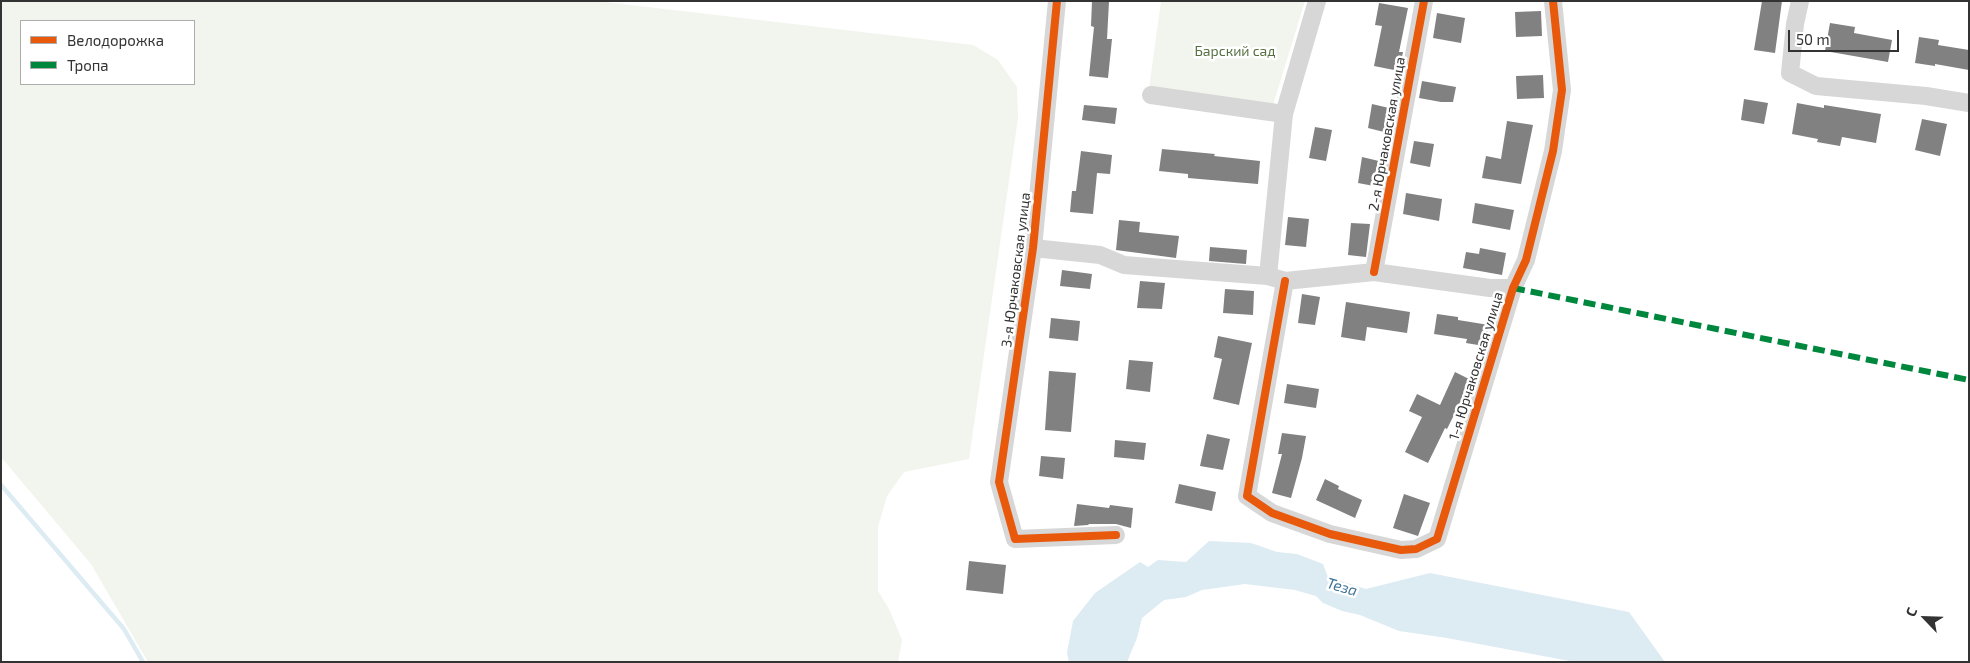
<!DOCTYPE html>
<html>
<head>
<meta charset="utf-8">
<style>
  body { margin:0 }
  #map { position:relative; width:1970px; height:663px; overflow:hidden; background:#fff; font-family:"Exo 2",sans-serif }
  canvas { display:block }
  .frame { position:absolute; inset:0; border:2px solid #333; pointer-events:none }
  .legend { position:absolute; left:20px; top:20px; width:175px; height:65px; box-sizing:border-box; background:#fff; border:1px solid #adadad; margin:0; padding:6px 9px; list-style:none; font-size:15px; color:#333 }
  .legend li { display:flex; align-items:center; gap:10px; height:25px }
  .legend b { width:25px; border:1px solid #adadad }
  .north { position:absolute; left:1900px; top:593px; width:50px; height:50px; -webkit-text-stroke:4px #fff; paint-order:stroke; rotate:294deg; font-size:14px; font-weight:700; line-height:20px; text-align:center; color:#333 }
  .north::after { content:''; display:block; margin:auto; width:18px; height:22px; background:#333; clip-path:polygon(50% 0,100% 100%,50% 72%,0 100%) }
  .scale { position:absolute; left:1788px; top:30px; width:111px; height:22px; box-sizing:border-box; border:2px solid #333; border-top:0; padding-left:6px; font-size:15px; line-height:18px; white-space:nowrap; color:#333; -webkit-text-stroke:4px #fff; paint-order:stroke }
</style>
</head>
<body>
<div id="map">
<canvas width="1970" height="663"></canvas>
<div class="frame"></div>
<ul class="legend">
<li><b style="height:6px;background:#e8590c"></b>Велодорожка</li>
<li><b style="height:6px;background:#00873e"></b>Тропа</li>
</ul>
<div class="north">С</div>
<div class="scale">50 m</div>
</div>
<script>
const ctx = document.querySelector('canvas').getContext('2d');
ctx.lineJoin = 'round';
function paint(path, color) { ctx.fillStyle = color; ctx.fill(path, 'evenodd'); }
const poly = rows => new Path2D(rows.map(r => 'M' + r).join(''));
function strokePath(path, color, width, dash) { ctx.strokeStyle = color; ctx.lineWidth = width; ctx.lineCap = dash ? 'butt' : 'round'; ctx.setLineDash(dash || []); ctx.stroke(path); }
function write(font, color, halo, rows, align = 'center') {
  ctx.font = font + ' "Exo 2",sans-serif'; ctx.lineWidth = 5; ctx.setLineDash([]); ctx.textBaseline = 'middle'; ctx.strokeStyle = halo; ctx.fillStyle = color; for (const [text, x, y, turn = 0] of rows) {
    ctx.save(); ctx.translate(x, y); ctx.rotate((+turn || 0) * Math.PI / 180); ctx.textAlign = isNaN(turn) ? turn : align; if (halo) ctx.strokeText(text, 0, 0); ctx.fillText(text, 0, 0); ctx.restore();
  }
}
paint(poly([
  [1,1,596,1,973,45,998,60,1017,87,1018,118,969,459,904,472,887,496,878,527,878,591,890,611,902,640,898,662,148,662,91,564,1,457],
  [21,21,194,21,194,84,21,84],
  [1161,1,1305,1,1273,105,1149,89]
]), '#f1f5ed');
paint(poly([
  [1209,541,1251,543,1277,552,1297,554,1323,564,1328,577,1366,589,1430,573,1629,612,1665,662,1575,662,1447,638,1399,631,1360,615,1342,611,1323,603,1316,596,1295,590,1245,584,1202,590,1186,597,1164,600,1142,618,1137,638,1127,662,1069,662,1067,653,1073,621,1095,593,1140,562,1148,567,1158,560,1186,562]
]), '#ddebf3');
strokePath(poly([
  [1,485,124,629,143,662]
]), '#ddebf3', 4.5);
paint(poly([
  [1092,1,1109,2,1107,39,1112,39,1108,78,1089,76,1094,27,1091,26],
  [1762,1,1782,1,1775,53,1754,50],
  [1379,3,1408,8,1399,52,1403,52,1399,71,1374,66,1382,26,1375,25],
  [1541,11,1542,36,1516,37,1515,12],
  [1437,13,1465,18,1461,43,1433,38],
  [1830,23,1855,27,1854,33,1892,40,1888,62,1825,51],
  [1919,37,1939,40,1938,45,1969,50,1969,70,1935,64,1935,66,1915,63],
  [1543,75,1544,98,1517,99,1516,76],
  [1422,81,1456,87,1453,102,1441,102,1419,98],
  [1744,99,1768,103,1764,124,1741,120],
  [1797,103,1824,108,1824,105,1881,114,1876,143,1842,137,1840,146,1817,142,1818,139,1792,134],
  [1372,104,1389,108,1384,132,1368,128],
  [1084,105,1117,108,1115,124,1082,120],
  [1922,119,1947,124,1940,156,1915,150],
  [1507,121,1533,125,1521,184,1482,178,1486,156,1501,159],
  [1315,127,1332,130,1326,161,1309,158],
  [1414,141,1434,144,1430,167,1410,163],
  [1162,149,1215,154,1214,156,1260,161,1258,184,1188,178,1188,174,1159,171],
  [1081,151,1112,155,1110,174,1097,173,1093,214,1070,212,1072,191,1076,191],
  [1362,157,1379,161,1374,186,1358,183],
  [1406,193,1442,199,1439,221,1403,214],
  [1475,203,1514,210,1510,230,1472,223],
  [1288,217,1309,219,1306,247,1285,245],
  [1119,220,1140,222,1139,232,1179,236,1176,258,1116,250],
  [1351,223,1370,224,1366,257,1348,255],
  [1210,247,1247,250,1246,264,1209,261],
  [1480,248,1506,253,1502,275,1463,268,1466,252,1479,254],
  [1062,270,1092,274,1090,289,1060,286],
  [1140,281,1165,283,1162,309,1137,308],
  [1225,289,1254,291,1253,315,1223,313],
  [1302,294,1320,297,1315,325,1298,323],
  [1346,302,1410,312,1407,333,1367,327,1365,341,1341,337],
  [1437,314,1458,317,1458,320,1489,325,1484,346,1466,343,1467,339,1434,334],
  [1051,318,1080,321,1078,341,1049,338],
  [1218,336,1252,343,1239,405,1213,399,1222,359,1214,357],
  [1129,360,1153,362,1150,392,1126,389],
  [1049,371,1076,373,1071,432,1045,430],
  [1455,372,1473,381,1462,404,1460,403,1447,429,1445,428,1428,463,1405,452,1422,417,1409,411,1417,394,1440,405],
  [1287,384,1319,389,1316,408,1284,403],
  [1282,433,1306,436,1302,458,1291,498,1272,493,1282,454,1278,454],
  [1207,434,1230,439,1223,470,1200,466],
  [1115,440,1146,443,1144,460,1114,457],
  [1041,456,1065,458,1063,479,1039,476],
  [1325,479,1339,486,1338,489,1362,500,1355,518,1316,500],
  [1179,484,1216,492,1212,511,1175,503],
  [1404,494,1430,503,1418,536,1393,528],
  [1077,504,1109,508,1110,505,1133,508,1131,528,1116,524,1089,524,1088,525,1074,526],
  [969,561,1006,565,1003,594,966,590]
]), '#818181');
strokePath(poly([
  [1057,1,1033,248,999,482,1015,539,1116,535],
  [1800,1,1795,24,1790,73,1816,86,1926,96,1969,103],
  [1151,95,1284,114,1317,1],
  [1033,248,1100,255,1124,265,1268,276,1285,281,1374,272,1490,288,1513,288],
  [1374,272,1424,1],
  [1268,276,1284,114],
  [1285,281,1247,496,1272,513,1330,534,1401,550,1416,549,1437,539,1513,288,1526,260,1553,151,1562,90,1553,1]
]), '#d7d7d7', 18);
strokePath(poly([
  [1513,288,1969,380]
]), '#00873e', 6, [12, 6]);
strokePath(poly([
  [1057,1,1033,248,999,482,1015,539,1116,535],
  [1374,272,1424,1],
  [1285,281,1247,496,1272,513,1330,534,1401,550,1416,549,1437,539,1513,288,1526,260,1553,151,1562,90,1553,1]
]), '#e8590c', 8);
write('14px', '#56703f', '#fff', [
  ["Барский сад",1235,51]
]);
write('14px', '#333', '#fff', [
  ["2-я Юрчаковская улица",1387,134,-80],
  ["3-я Юрчаковская улица",1016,270,-83],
  ["1-я Юрчаковская улица",1476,366,-73]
]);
write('italic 15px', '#3f7597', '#fff', [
  ["Теза",1342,587,16]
]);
</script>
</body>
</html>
